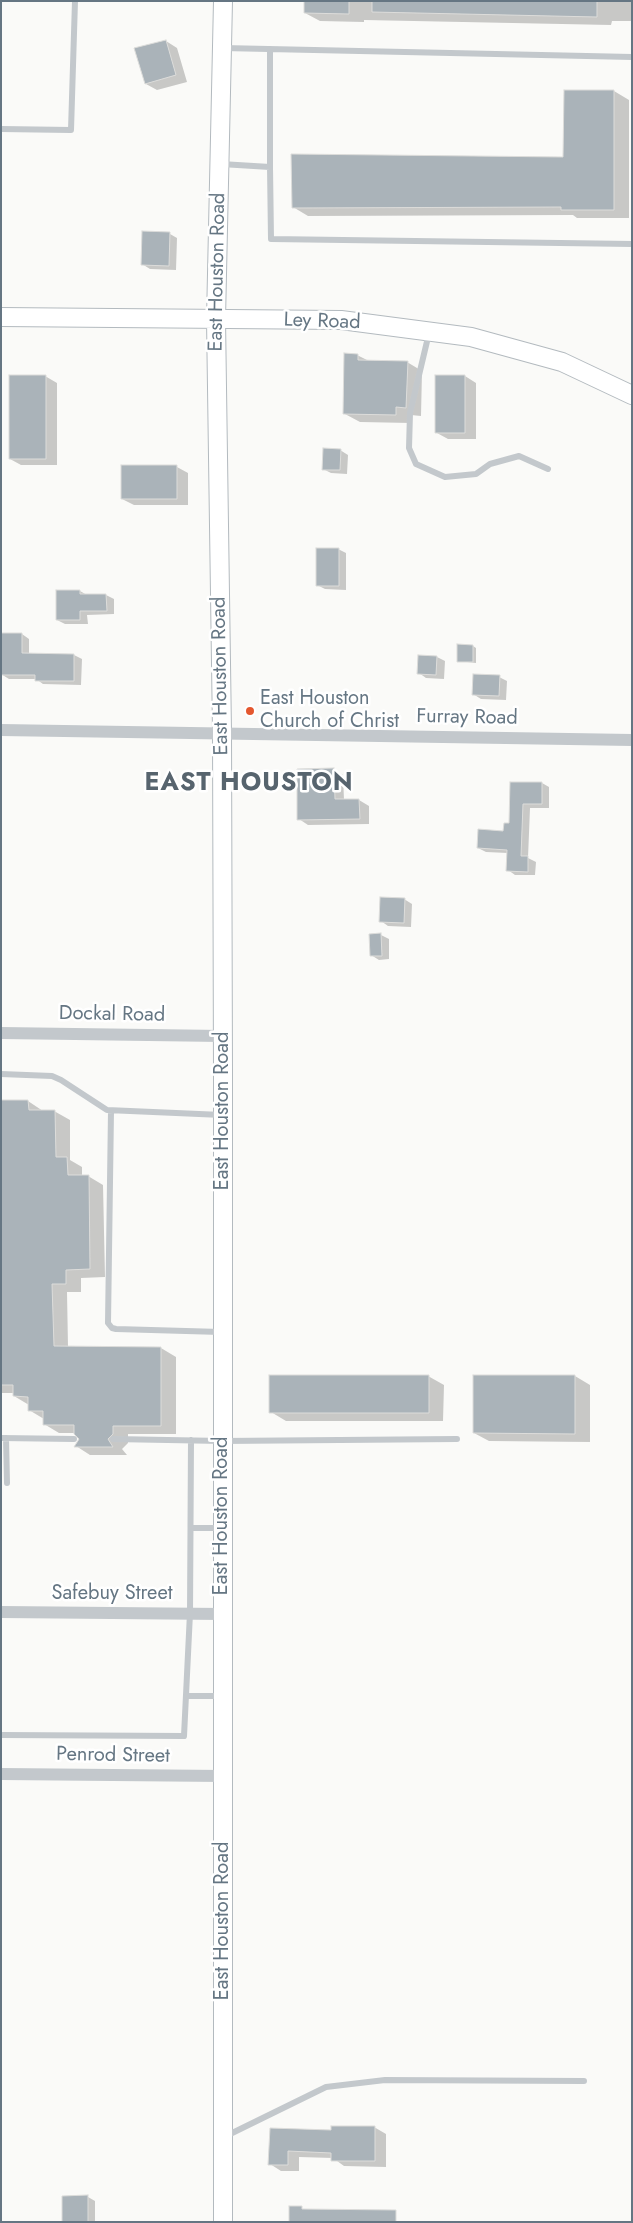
<!DOCTYPE html>
<html>
<head>
<meta charset="utf-8">
<style>
  body { margin:0 }
  #map { position:relative; width:633px; height:2223px; overflow:hidden; background:#fafaf8; font-family:Jost,sans-serif }
  canvas { display:block }
  .frame { position:absolute; inset:0; border:2px solid #657683; pointer-events:none }
</style>
</head>
<body>
<div id="map">
<canvas width="633" height="2223"></canvas>
<div class="frame"></div>
</div>
<script>
const ctx = document.querySelector('canvas').getContext('2d');
ctx.lineJoin = 'round';
function paint(path, color) { ctx.fillStyle = color; ctx.fill(path, 'evenodd'); }
const poly = rows => new Path2D(rows.map(r => 'M' + r).join(''));
function strokePath(path, color, width, dash) { ctx.strokeStyle = color; ctx.lineWidth = width; ctx.lineCap = dash ? 'butt' : 'round'; ctx.setLineDash(dash || []); ctx.stroke(path); }
function write(font, color, halo, rows, align = 'center') {
  ctx.font = font + ' Jost,sans-serif'; ctx.lineWidth = 5; ctx.setLineDash([]); ctx.textBaseline = 'middle'; ctx.strokeStyle = halo; ctx.fillStyle = color; for (const [text, x, y, turn = 0] of rows) {
    ctx.save(); ctx.translate(x, y); ctx.rotate((+turn || 0) * Math.PI / 180); ctx.textAlign = isNaN(turn) ? turn : align; if (halo) ctx.strokeText(text, 0, 0); ctx.fillText(text, 0, 0); ctx.restore();
  }
}
paint(poly([
  [305,1,632,1,632,21,612,21,611,25,364,20,364,22,320,21,305,13],
  [166,41,177,48,187,82,157,90,146,84],
  [565,91,614,91,629,100,629,218,577,218,573,215,308,216,293,207,565,158],
  [170,234,177,238,176,270,150,269,142,264],
  [357,355,369,361,407,362,422,371,421,416,411,415,411,423,360,422,345,414],
  [45,376,57,383,57,465,21,465,10,459],
  [465,376,476,383,476,439,448,439,437,433],
  [340,450,348,455,347,474,331,473,323,469],
  [177,467,188,473,188,505,134,505,122,499],
  [338,549,346,553,346,590,325,589,317,585],
  [80,591,87,595,106,595,114,599,114,614,87,615,88,624,65,624,57,620],
  [22,634,29,639,29,654,74,655,82,659,81,685,43,684,36,679,9,679,1,674],
  [473,646,476,648,476,663,458,661],
  [420,656,437,657,445,661,444,679,426,678,419,673],
  [499,677,507,681,506,700,481,699,473,694],
  [334,769,343,775,344,800,359,800,369,806,369,824,308,825,299,819],
  [511,783,542,783,549,787,549,808,530,808,528,858,536,862,535,875,515,875,508,870,508,853,486,852,478,848,505,832,511,824],
  [404,899,412,904,411,927,388,926,381,921],
  [381,935,389,939,389,959,379,960,371,955],
  [1,1101,28,1101,43,1111,54,1111,70,1120,70,1160,82,1167,82,1176,88,1176,103,1185,105,1277,81,1278,81,1292,67,1292,68,1347,161,1348,176,1357,176,1434,128,1434,128,1443,122,1449,127,1455,90,1455,76,1446,81,1438,75,1433,59,1433,44,1424,44,1419,29,1410,29,1405,14,1396,14,1393,1,1393],
  [428,1376,444,1385,443,1421,286,1421,271,1412],
  [575,1376,590,1385,590,1442,489,1441,474,1433],
  [374,2127,386,2134,386,2167,344,2166,333,2158,299,2157,299,2171,281,2171,270,2164,271,2130,333,2131],
  [88,2197,95,2201,95,2222,64,2222]
]), '#0003');
const building = poly([
  [304,1,349,1,349,14,304,13,304,1],
  [372,1,597,1,597,17,372,12,372,1],
  [166,40,176,75,145,84,134,48,166,40],
  [564,90,614,90,614,210,561,210,561,207,292,208,291,154,563,157,564,90],
  [142,231,170,232,169,266,141,265,142,231],
  [344,353,358,354,358,360,408,361,406,408,396,407,396,415,343,414,344,353],
  [9,375,46,375,46,459,9,459,9,375],
  [435,375,465,375,465,433,435,433,435,375],
  [323,448,341,449,340,470,322,470,323,448],
  [121,465,177,465,177,499,121,499,121,465],
  [316,548,339,548,339,586,316,586,316,548],
  [56,590,80,590,80,594,106,594,107,611,80,611,80,620,56,620,56,590],
  [1,633,22,633,22,653,74,654,74,681,35,681,35,675,1,675,1,633],
  [457,644,473,645,473,662,457,662,457,644],
  [418,655,437,656,436,675,417,674,418,655],
  [473,674,500,675,499,696,472,695,473,674],
  [334,768,335,799,359,799,360,819,297,820,297,769,334,768],
  [510,782,542,782,542,804,523,804,521,856,528,856,528,872,506,871,507,850,477,848,478,829,503,831,504,823,509,823,510,782],
  [380,897,405,898,404,923,379,922,380,897],
  [381,933,382,956,370,956,369,934,381,933],
  [1,1100,28,1100,29,1110,55,1110,56,1157,67,1157,68,1175,89,1175,90,1269,66,1270,66,1284,52,1284,54,1346,161,1347,161,1426,113,1426,113,1434,108,1439,113,1447,74,1447,79,1439,74,1434,74,1425,43,1425,43,1411,28,1411,28,1397,13,1396,13,1385,1,1385,1,1100],
  [269,1375,429,1375,429,1413,269,1413,269,1375],
  [473,1375,575,1375,575,1434,473,1433,473,1375],
  [331,2126,375,2126,375,2161,331,2161,331,2153,288,2151,288,2165,268,2165,270,2128,331,2130,331,2126],
  [88,2195,88,2222,62,2222,62,2196,88,2195],
  [289,2206,302,2206,302,2209,396,2210,396,2222,289,2222,289,2206]
]);
paint(building, '#aab3b9');
strokePath(building, '#dcdcda', 1);
const secondary = poly([
  [223,1,216,319,222,732,223,1073,223,2222],
  [1,317,341,320,471,337,562,362,632,395]
]);
strokePath(secondary, '#b3babf', 20);
strokePath(poly([
  [223,48,632,57],
  [1,129,71,130,75,1],
  [221,164,270,167,271,239,632,244],
  [270,167,270,49],
  [429,333,410,413,409,448,416,464,445,477,476,474,490,464,519,456,548,469],
  [1,1074,52,1076,61,1080,107,1110,222,1115],
  [111,1111,108,1323,112,1328,116,1329,221,1332],
  [1,1438,74,1439],
  [6,1438,7,1483],
  [113,1439,222,1441,457,1439],
  [191,1528,222,1528],
  [186,1696,222,1696],
  [1,1735,184,1736,190,1613,191,1440],
  [224,2137,326,2087,385,2080,584,2081]
]), '#c3c8cc', 6);
strokePath(poly([
  [1,730,632,740],
  [1,1033,222,1036],
  [1,1612,223,1614],
  [1,1774,224,1776]
]), '#c3c8cc', 12);
strokePath(secondary, '#fff', 18);
for (const [x, y, r, color] of [
  [250,711,5,"#e4572e"]
]) { const dot = new Path2D(); dot.arc(x, y, r, 0, 2 * Math.PI); ctx.fillStyle = color; ctx.fill(dot); strokePath(dot, '#fff', 2); }
write('20px', '#657683', '#fff', [
  ["East Houston Road",218,272,-89],
  ["Ley Road",322,322,2],
  ["East Houston Road",221,676,-91],
  ["Furray Road",467,718,1],
  ["Dockal Road",112,1015,1],
  ["East Houston Road",223,1111,-90],
  ["East Houston Road",222,1516,-90],
  ["Safebuy Street",112,1594],
  ["Penrod Street",113,1756,1],
  ["East Houston Road",223,1921,-90]
]);
write('20px', '#657683', '#fff', [
  ["East Houston",260,699],
  ["Church of Christ",260,722]
], 'left');
ctx.letterSpacing = '1px';
write('bold 25px', '#57646e', '#fff', [
  ["EAST HOUSTON",249,784]
]);
ctx.letterSpacing = '0px';
</script>
</body>
</html>
